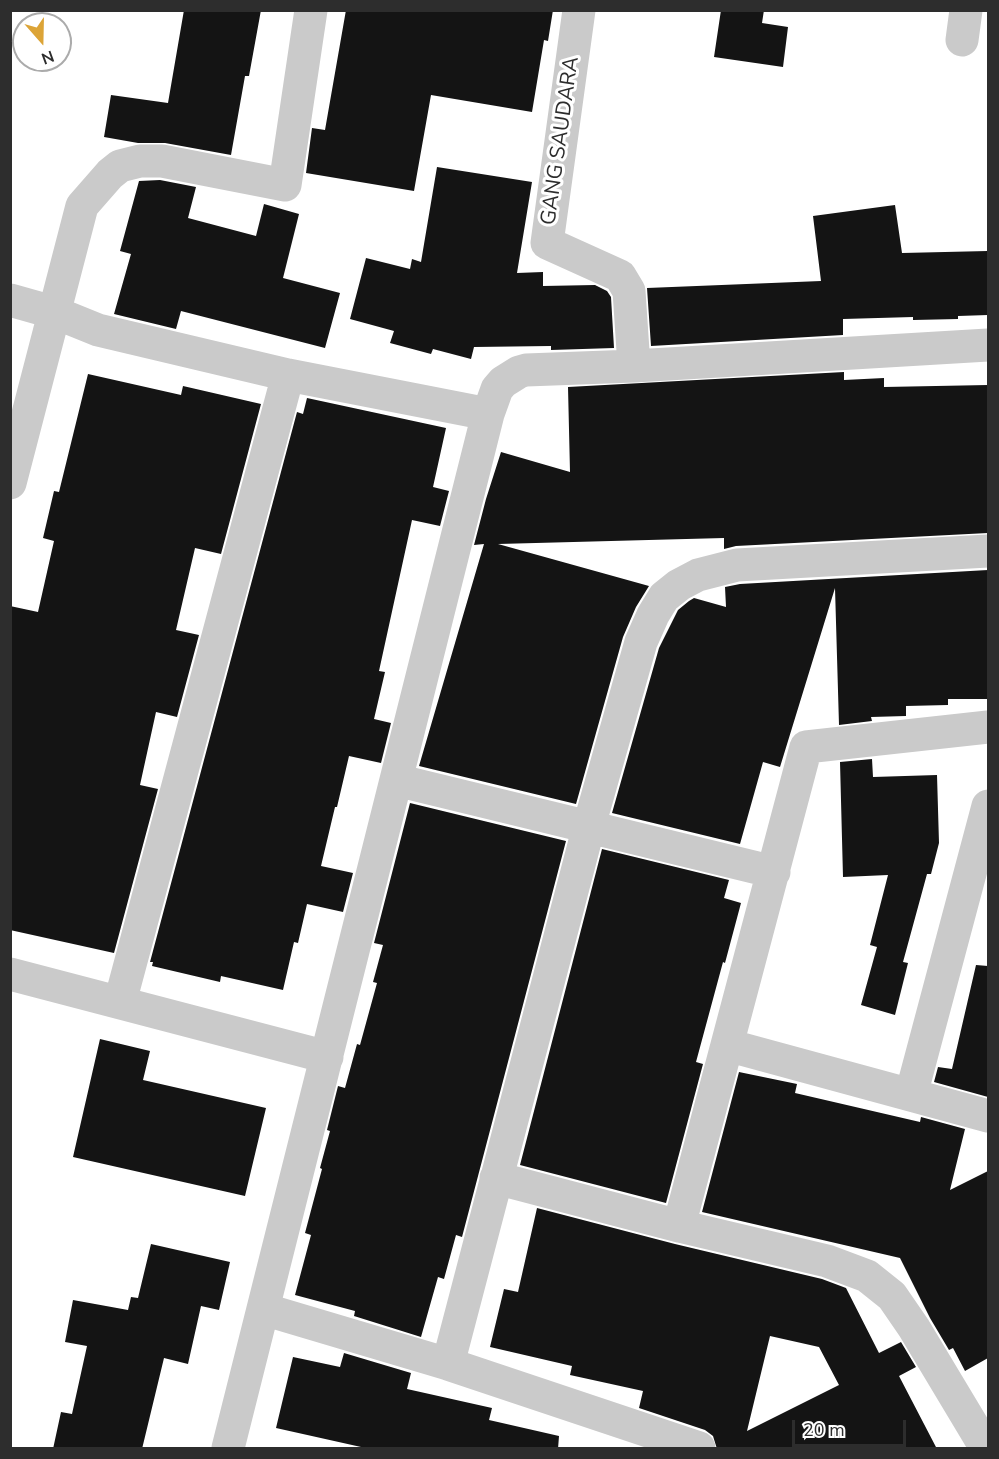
<!DOCTYPE html>
<html>
<head>
<meta charset="utf-8">
<style>
  body { margin:0 }
  #map { position:relative; width:999px; height:1459px; overflow:hidden; background:#fff; font-family:"Nunito Sans",sans-serif }
  canvas { display:block }
  .frame { position:absolute; inset:0; border:12px solid #2d2d2d; pointer-events:none }
  .north { position:absolute; left:12px; top:12px; width:60px; height:60px; box-sizing:border-box; background:#fff; border:2px solid #ababab; border-radius:50%; rotate:160deg; font-size:16px; font-weight:700; line-height:24px; text-align:center; color:#2d2d2d }
  .north::after { content:''; display:block; margin:auto; width:21px; height:27px; background:#dca437; clip-path:polygon(50% 0,100% 100%,50% 72%,0 100%) }
  .scale { position:absolute; left:792px; top:1420px; width:114px; height:27px; box-sizing:border-box; border:3px solid #2d2d2d; border-top:0; padding-left:8px; font-size:18px; line-height:21px; white-space:nowrap; color:#2d2d2d; -webkit-text-stroke:4px #fff; paint-order:stroke }
</style>
</head>
<body>
<div id="map">
<canvas width="999" height="1459"></canvas>
<div class="frame"></div>
<div class="north">N</div>
<div class="scale">20 m</div>
</div>
<script>
const ctx = document.querySelector('canvas').getContext('2d');
ctx.lineJoin = 'round';
function paint(path, color) { ctx.fillStyle = color; ctx.fill(path, 'evenodd'); }
const poly = rows => new Path2D(rows.map(r => 'M' + r).join(''));
function strokePath(path, color, width, dash) { ctx.strokeStyle = color; ctx.lineWidth = width; ctx.lineCap = dash ? 'butt' : 'round'; ctx.setLineDash(dash || []); ctx.stroke(path); }
function write(font, color, halo, rows, align = 'center') {
  ctx.font = font + ' "Nunito Sans",sans-serif'; ctx.lineWidth = 6; ctx.setLineDash([]); ctx.textBaseline = 'middle'; ctx.strokeStyle = halo; ctx.fillStyle = color; for (const [text, x, y, turn = 0] of rows) {
    ctx.save(); ctx.translate(x, y); ctx.rotate((+turn || 0) * Math.PI / 180); ctx.textAlign = isNaN(turn) ? turn : align; if (halo) ctx.strokeText(text, 0, 0); ctx.fillText(text, 0, 0); ctx.restore();
  }
}
paint(poly([
  [184,10,261,10,249,76,245,76,231,155,165,143,138,143,104,137,111,95,168,103],
  [346,10,553,10,548,41,544,40,532,112,431,95,414,191,306,173,312,128,325,130],
  [721,10,764,10,762,23,788,27,783,67,714,57],
  [437,167,532,182,517,273,543,272,543,286,595,285,607,291,611,297,614,348,551,350,551,346,474,347,471,359,433,349,431,354,390,343,394,331,350,319,366,258,410,269,412,259,421,262],
  [160,180,196,187,188,218,256,236,264,204,299,214,283,278,340,293,325,348,181,311,176,329,114,314,131,254,120,251,139,181],
  [895,205,902,253,988,251,988,315,958,316,958,319,913,320,913,317,843,319,843,335,651,346,647,288,821,281,813,216],
  [844,372,844,380,884,378,884,387,988,385,988,533,736,546,724,549,724,538,498,544,649,586,636,607,623,637,576,804,419,766,484,544,474,545,486,499,501,452,570,472,568,387],
  [88,374,181,395,183,386,261,404,221,554,195,548,176,630,199,635,177,717,156,712,140,785,158,789,114,953,10,930,10,606,38,612,54,541,43,538,54,491,59,492],
  [307,398,446,428,433,487,449,491,440,526,412,520,379,671,385,672,374,719,391,723,381,763,349,756,337,807,335,807,321,866,353,873,343,912,307,904,298,943,294,942,283,990,221,976,220,982,152,966,153,962,150,962,297,412,303,414],
  [988,570,988,699,948,699,948,705,906,706,906,716,871,717,872,721,839,725,835,588,780,767,763,762,740,844,612,813,659,648,678,610,689,601,694,598,726,607,725,587,740,584],
  [872,759,873,777,937,775,939,843,931,874,927,874,903,962,908,963,895,1015,861,1005,877,947,870,945,888,875,843,877,840,762],
  [410,803,566,841,462,1237,456,1235,444,1279,438,1277,421,1337,354,1316,355,1311,295,1295,311,1235,305,1233,322,1169,320,1168,330,1131,327,1130,338,1086,345,1088,357,1044,360,1045,377,983,373,982,383,945,374,943],
  [602,849,729,880,724,898,741,903,725,963,723,962,696,1062,703,1064,666,1203,520,1165],
  [976,965,988,966,988,1097,934,1082,938,1067,952,1069],
  [100,1039,150,1051,143,1080,266,1108,245,1196,73,1157],
  [739,1072,797,1084,795,1093,920,1122,921,1117,965,1129,950,1190,988,1171,988,1358,965,1371,953,1348,949,1350,930,1318,900,1258,702,1212],
  [537,1208,675,1244,822,1279,846,1288,879,1353,901,1342,916,1367,899,1376,937,1449,717,1449,713,1436,705,1430,639,1408,643,1391,570,1375,572,1366,490,1347,504,1289,518,1292],
  [770,1336,819,1347,839,1385,747,1431],
  [151,1244,230,1262,219,1310,201,1306,188,1364,164,1358,142,1449,53,1449,61,1412,72,1414,87,1346,65,1342,73,1300,128,1310,131,1297,138,1298],
  [344,1353,411,1373,407,1389,492,1408,489,1420,559,1436,558,1449,370,1449,276,1428,293,1357,340,1367]
]), '#141414');
strokePath(poly([
  [579,10,547,243,620,276,629,291,634,366],
  [962,40,966,10],
  [10,300,56,313,98,330,288,375,488,414],
  [10,483,82,206,110,174,120,166,140,161,162,161,285,185,311,10],
  [396,780,774,872],
  [10,974,327,1057],
  [120,1002,288,375],
  [727,1045,988,1116],
  [911,1095,988,806],
  [496,1178,679,1226,827,1261,867,1276,892,1296,914,1328,986,1448],
  [679,1226,806,747,988,727],
  [263,1309,448,1364,699,1448],
  [448,1364,589,826,641,642,653,615,664,597,679,585,698,575,737,565,988,551],
  [228,1448,488,414,497,389,503,382,519,372,526,370,634,366,988,345]
]), '#cacaca', 33);
write('21px', '#2d2d2d', '#fff', [
  ["GANG SAUDARA",561,141,-82]
]);
</script>
</body>
</html>
